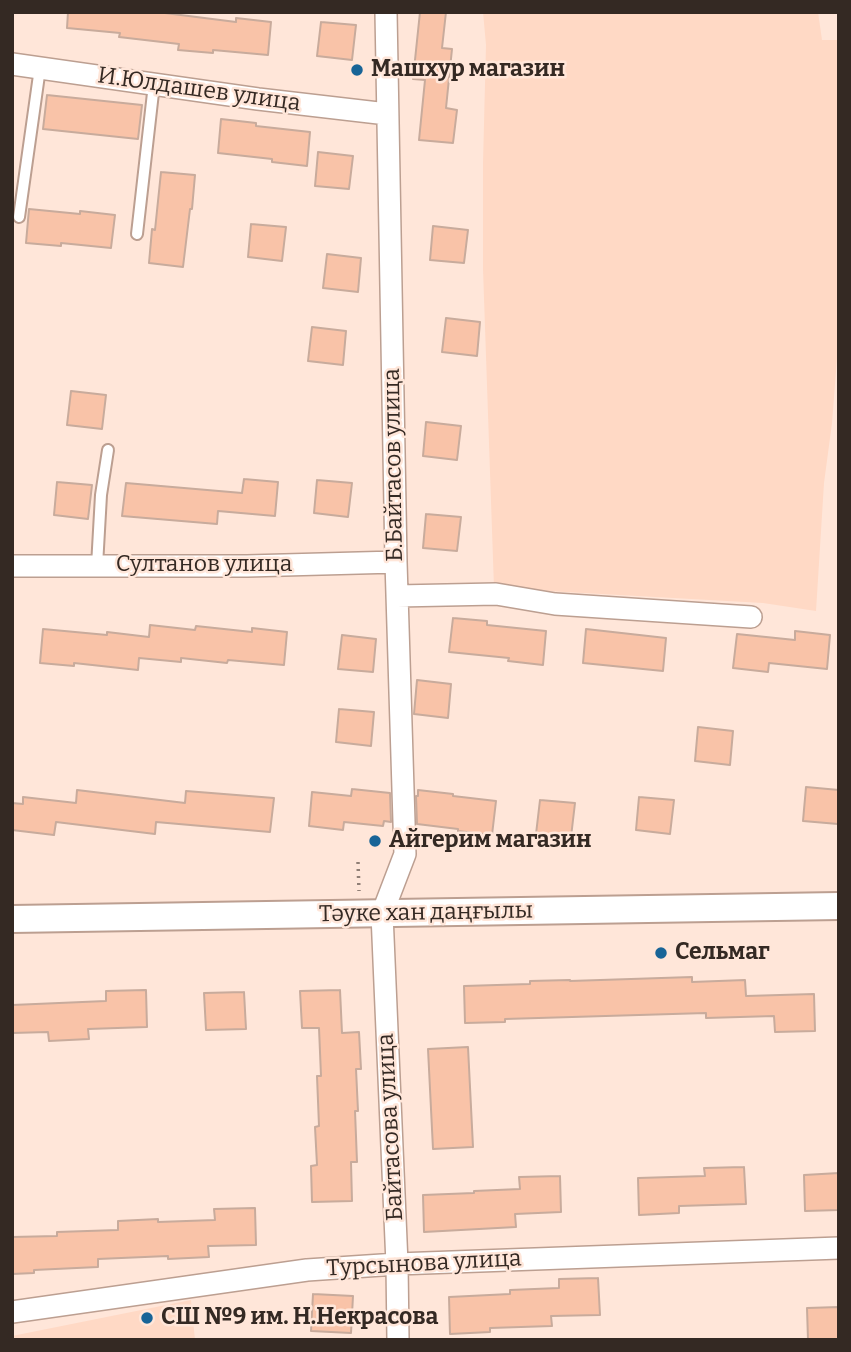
<!DOCTYPE html>
<html>
<head>
<meta charset="utf-8">
<style>
  body { margin:0 }
  #map { position:relative; width:851px; height:1352px; overflow:hidden; background:#ffe6d9; font-family:Bitter,serif }
  canvas { display:block }
  .frame { position:absolute; inset:0; border:14px solid #342923; pointer-events:none }
</style>
</head>
<body>
<div id="map">
<canvas width="851" height="1352"></canvas>
<div class="frame"></div>
</div>
<script>
const ctx = document.querySelector('canvas').getContext('2d');
ctx.lineJoin = 'round';
function paint(path, color) { ctx.fillStyle = color; ctx.fill(path, 'evenodd'); }
const poly = rows => new Path2D(rows.map(r => 'M' + r).join(''));
function strokePath(path, color, width, dash) { ctx.strokeStyle = color; ctx.lineWidth = width; ctx.lineCap = dash ? 'butt' : 'round'; ctx.setLineDash(dash || []); ctx.stroke(path); }
function write(font, color, halo, rows, align = 'center') {
  ctx.font = font + ' Bitter,serif'; ctx.lineWidth = 5; ctx.setLineDash([]); ctx.textBaseline = 'middle'; ctx.strokeStyle = halo; ctx.fillStyle = color; for (const [text, x, y, turn = 0] of rows) {
    ctx.save(); ctx.translate(x, y); ctx.rotate((+turn || 0) * Math.PI / 180); ctx.textAlign = isNaN(turn) ? turn : align; if (halo) ctx.strokeText(text, 0, 0); ctx.fillText(text, 0, 0); ctx.restore();
  }
}
paint(poly([
  [483,12,818,12,822,40,839,40,839,332,832,423,824,483,816,611,763,603,494,588,483,269,483,163,486,45],
  [191,1300,195,1340,12,1340,12,1336]
]), '#ffd9c5');
const building = poly([
  [68,12,157,12,236,22,236,18,271,22,268,55,213,50,213,53,178,50,179,44,119,37,120,33,67,28,68,12],
  [420,12,446,12,442,48,452,49,446,108,457,110,453,143,419,140,425,80,413,79,420,12],
  [321,22,356,25,352,60,317,56,321,22],
  [47,95,142,105,138,139,43,129,47,95],
  [221,119,256,123,256,126,310,132,307,166,272,162,272,159,218,153,221,119],
  [318,152,353,156,349,189,315,186,318,152],
  [161,172,195,175,192,209,190,209,183,267,149,263,152,229,155,230,161,172],
  [29,209,80,214,80,211,115,215,111,248,61,243,61,246,26,243,29,209],
  [251,224,286,227,282,261,248,257,251,224],
  [433,226,468,230,464,263,430,260,433,226],
  [327,254,361,258,358,292,323,288,327,254],
  [446,318,480,322,477,356,442,352,446,318],
  [312,327,346,331,343,365,308,361,312,327],
  [71,391,106,395,102,429,67,425,71,391],
  [426,422,461,426,457,460,423,456,426,422],
  [244,479,278,482,275,516,218,511,217,524,122,516,126,483,242,493,244,479],
  [317,480,352,483,348,517,314,513,317,480],
  [57,482,92,485,88,519,54,515,57,482],
  [426,514,461,517,457,551,423,548,426,514],
  [453,618,487,621,487,625,546,631,543,665,508,661,509,658,449,652,453,618],
  [150,625,195,630,196,626,252,632,252,628,287,632,284,665,228,660,227,663,181,658,181,662,139,658,138,670,74,663,74,666,40,663,43,629,107,635,107,632,149,637,150,625],
  [586,629,666,638,663,671,583,663,586,629],
  [795,631,830,635,827,669,769,663,768,672,733,668,737,634,795,640,795,631],
  [342,635,376,639,373,672,338,669,342,635],
  [417,680,451,684,448,718,414,714,417,680],
  [339,709,374,712,371,746,336,742,339,709],
  [698,727,733,731,730,765,695,761,698,727],
  [806,787,839,790,838,824,803,821,806,787],
  [352,789,390,793,391,822,384,821,383,826,344,822,343,830,309,826,312,792,351,796,352,789],
  [77,790,185,803,186,791,274,798,270,832,156,822,155,834,56,822,54,835,12,830,12,803,23,804,23,797,76,803,77,790],
  [418,790,453,794,453,796,496,801,492,835,458,831,458,829,417,824,416,796,418,796,418,790],
  [639,797,674,800,670,834,636,830,639,797],
  [540,800,575,803,571,837,536,834,540,800],
  [692,977,692,982,745,980,746,996,814,994,815,1031,775,1032,774,1016,706,1018,706,1013,505,1019,505,1022,465,1023,464,986,530,984,530,981,570,980,570,981,692,977],
  [146,990,147,1027,88,1029,89,1039,49,1041,48,1032,12,1033,12,1005,106,1001,106,991,146,990],
  [340,990,342,1033,359,1032,361,1069,356,1069,358,1111,355,1111,357,1162,351,1162,352,1201,312,1202,311,1166,317,1165,315,1127,319,1126,317,1076,321,1076,319,1028,302,1028,300,991,340,990],
  [244,992,246,1029,206,1030,204,993,244,992],
  [468,1047,473,1147,433,1149,428,1049,468,1047],
  [744,1167,746,1204,679,1206,679,1213,639,1215,638,1178,705,1176,704,1168,744,1167],
  [839,1173,839,1210,805,1211,804,1175,839,1173],
  [560,1176,561,1212,515,1214,516,1227,424,1232,423,1195,474,1193,474,1191,520,1189,519,1177,560,1176],
  [255,1208,256,1245,208,1246,209,1257,168,1259,168,1256,98,1259,98,1267,34,1270,34,1273,12,1274,12,1237,57,1236,57,1232,118,1230,118,1221,158,1219,158,1222,215,1220,214,1209,255,1208],
  [598,1278,600,1315,551,1316,552,1326,490,1328,490,1332,450,1334,449,1297,510,1294,510,1290,559,1288,559,1279,598,1278],
  [313,1294,353,1296,351,1333,311,1331,313,1294],
  [839,1307,839,1340,808,1340,807,1308,839,1307]
]);
paint(building, '#f9c3a8');
strokePath(building, '#c8ab9c', 2);
const service = poly([
  [19,217,40,68],
  [137,234,154,84],
  [97,566,101,495,108,450]
]);
const minor = poly([
  [386,12,396,562,405,854,382,914,397,1264,398,1340],
  [12,64,258,99,387,114],
  [12,566,247,566,396,562],
  [397,596,496,594,555,604,751,617],
  [12,1312,307,1270,397,1264,839,1248]
]);
const tertiary = poly([
  [12,919,839,906]
]);
strokePath(service, '#bc9f91', 14);
strokePath(minor, '#bc9f91', 24);
strokePath(tertiary, '#bc9f91', 30);
strokePath(poly([
  [358,862,359,891]
]), '#907f76', 3.5, [2, 5]);
strokePath(service, '#fff', 10);
strokePath(minor, '#fff', 21);
strokePath(tertiary, '#fff', 26);
for (const [x, y, r, color] of [
  [357,70,7,"#186497"],
  [375,841,7,"#186497"],
  [661,953,7,"#186497"],
  [147,1318,7,"#186497"]
]) { const dot = new Path2D(); dot.arc(x, y, r, 0, 2 * Math.PI); ctx.fillStyle = color; ctx.fill(dot); strokePath(dot, '#ffe6d9', 2.5); }
write('bold 23px', '#342923', '#ffe6d9', [
  ["Машхур магазин",371,70],
  ["Айгерим магазин",389,841],
  ["Сельмаг",675,953],
  ["СШ №9 им. Н.Некрасова",161,1318]
], 'left');
write('23px', '#342923', '#ffe6d9', [
  ["И.Юлдашев улица",199,90,8],
  ["Б.Байтасов улица",394,465,-91],
  ["Султанов улица",204,565],
  ["Тәуке хан даңғылы",426,913,-1],
  ["Байтасова улица",391,1127,-93],
  ["Турсынова улица",424,1264,-3]
]);
</script>
</body>
</html>
